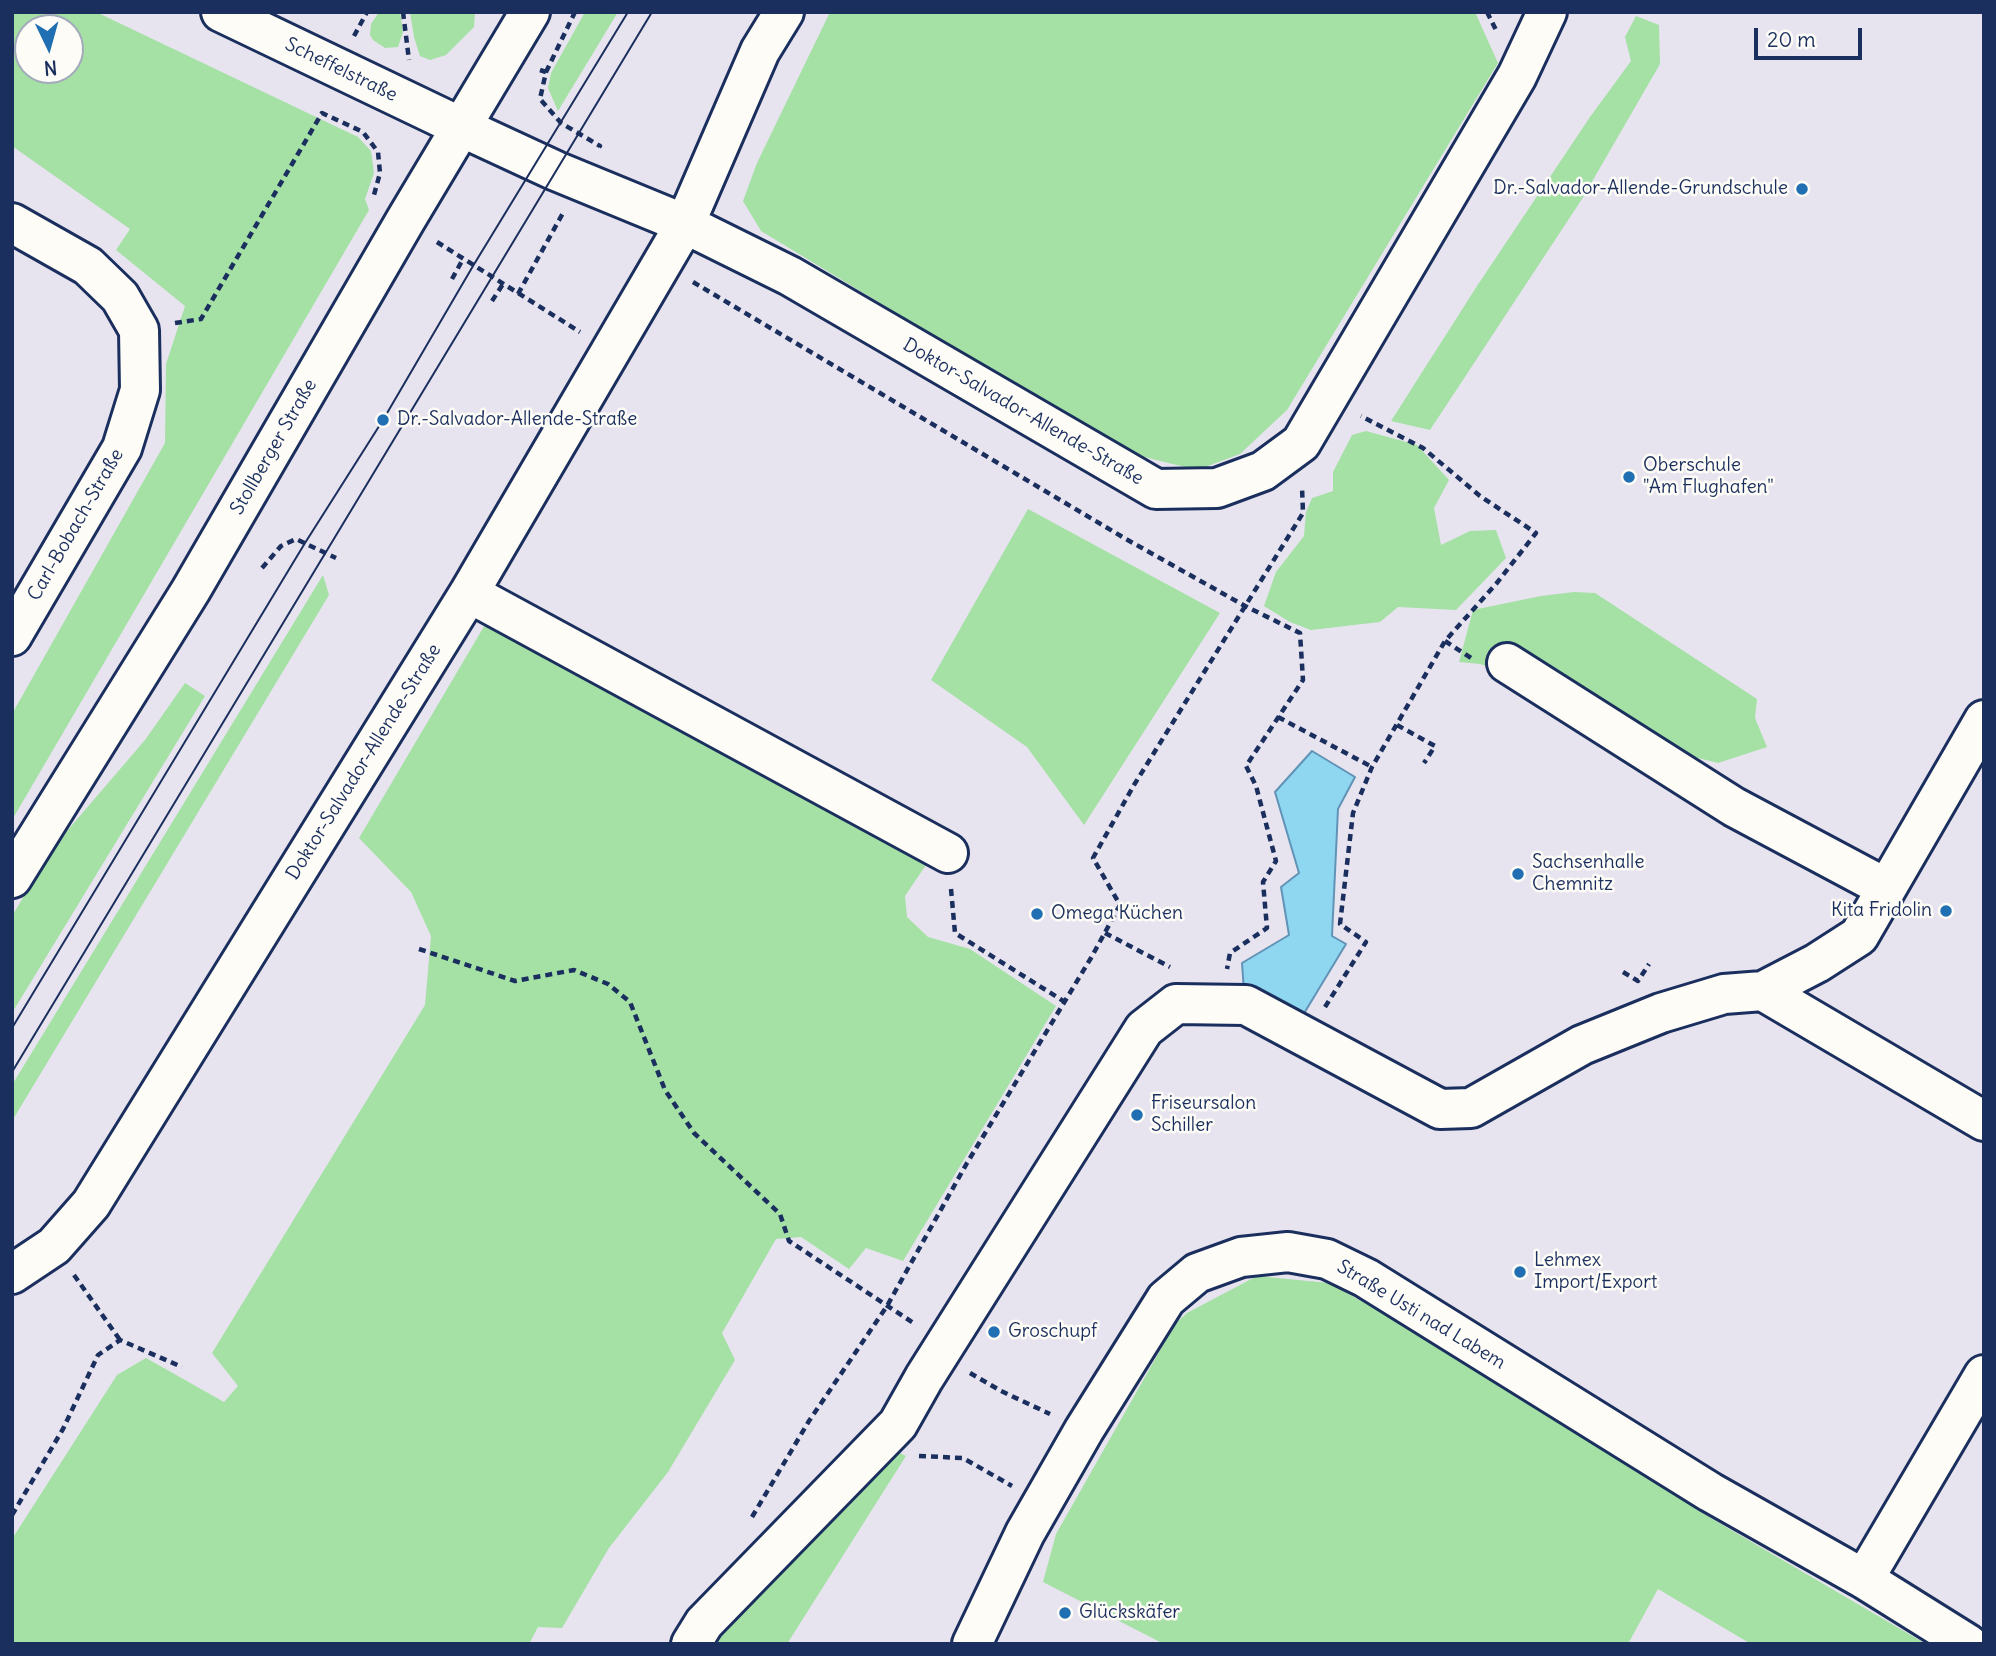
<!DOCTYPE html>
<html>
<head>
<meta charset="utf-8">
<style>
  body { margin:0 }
  #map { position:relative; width:1996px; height:1656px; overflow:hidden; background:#e7e4ef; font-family:Delius,sans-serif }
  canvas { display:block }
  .frame { position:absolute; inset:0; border:14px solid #1b2f5e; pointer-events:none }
  .north { position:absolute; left:14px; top:14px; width:70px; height:70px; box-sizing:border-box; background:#fdfcf7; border:2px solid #a3aaba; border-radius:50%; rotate:175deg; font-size:19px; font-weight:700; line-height:28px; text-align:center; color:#1b2f5e }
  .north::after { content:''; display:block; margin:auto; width:24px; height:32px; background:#1f6fb2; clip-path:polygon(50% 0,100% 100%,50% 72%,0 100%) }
  .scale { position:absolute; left:1754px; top:28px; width:108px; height:32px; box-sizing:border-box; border:4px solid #1b2f5e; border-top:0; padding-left:9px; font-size:21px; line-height:24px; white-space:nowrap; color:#1b2f5e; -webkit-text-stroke:5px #fdfcf7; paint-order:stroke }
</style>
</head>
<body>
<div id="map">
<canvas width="1996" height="1656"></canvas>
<div class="frame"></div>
<div class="north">N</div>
<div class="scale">20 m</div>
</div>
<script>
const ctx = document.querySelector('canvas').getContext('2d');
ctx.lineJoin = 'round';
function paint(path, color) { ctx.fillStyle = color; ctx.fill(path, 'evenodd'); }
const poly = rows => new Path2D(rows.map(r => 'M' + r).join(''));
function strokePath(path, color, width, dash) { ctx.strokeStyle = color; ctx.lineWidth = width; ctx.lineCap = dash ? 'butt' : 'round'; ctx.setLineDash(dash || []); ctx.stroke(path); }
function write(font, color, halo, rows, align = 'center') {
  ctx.font = font + ' Delius,sans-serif'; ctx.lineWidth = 5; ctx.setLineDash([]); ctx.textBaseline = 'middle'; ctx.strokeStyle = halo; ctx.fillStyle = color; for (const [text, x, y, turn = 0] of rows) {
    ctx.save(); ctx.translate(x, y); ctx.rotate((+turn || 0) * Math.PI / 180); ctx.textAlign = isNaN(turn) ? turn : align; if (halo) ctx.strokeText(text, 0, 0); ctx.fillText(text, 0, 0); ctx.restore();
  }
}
paint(poly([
  [12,12,96,12,358,137,371,151,374,173,365,199,369,210,12,820,12,714,165,443,166,364,185,306,116,250,130,229,12,146],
  [28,28,70,28,70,70,28,70],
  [379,12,400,12,403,32,398,47,385,48,373,40,370,35,371,24],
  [410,12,475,12,474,27,446,55,430,60,420,56,414,37],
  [585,12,618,12,558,111,548,88,551,73],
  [830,12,1475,12,1498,63,1287,410,1240,454,1197,470,1128,453,761,231,743,201,757,163],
  [1636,16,1659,25,1660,64,1582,199,1430,430,1391,421,1477,286,1590,117,1631,61,1625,37],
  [1366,431,1417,445,1449,480,1434,508,1441,545,1470,531,1496,530,1506,558,1456,610,1398,607,1380,622,1311,630,1290,622,1264,606,1276,572,1304,536,1306,512,1312,498,1333,491,1333,472,1352,435],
  [1028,509,1220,613,1084,825,1027,747,931,680],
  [323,575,329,595,12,1121,12,1085],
  [1574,592,1595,593,1757,699,1755,718,1767,747,1718,763,1650,746,1507,674,1480,664,1459,662,1473,610,1541,596],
  [489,618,928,862,905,896,907,917,928,937,970,949,1056,1006,903,1261,866,1248,849,1269,801,1237,776,1239,722,1333,735,1360,668,1472,609,1548,562,1628,538,1627,529,1644,12,1644,12,1539,117,1375,146,1358,224,1402,238,1386,212,1353,425,1005,431,936,411,892,359,838],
  [185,683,205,696,12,1013,12,916,55,845,145,740],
  [1257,1276,1329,1283,1644,1460,1697,1510,1926,1644,1751,1644,1658,1589,1628,1644,1164,1644,1043,1582,1056,1534,1175,1324,1187,1313],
  [892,1449,906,1456,787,1644,705,1644]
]), '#a5e0a5');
const water = poly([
  [1312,751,1355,777,1338,809,1332,936,1346,944,1300,1020,1244,991,1242,963,1289,935,1281,887,1299,873,1275,792,1312,751]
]);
paint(water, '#8fd6f1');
strokePath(water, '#6193b6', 2);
const minor = poly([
  [784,12,760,51,685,224,790,276,1156,489,1217,488,1263,471,1301,443,1517,76,1547,12],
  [12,223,88,266,120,297,139,330,140,390,122,448,12,636],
  [469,593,948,853],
  [1507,663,1734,807,1886,888],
  [1763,991,1984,1121],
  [12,1274,54,1246,91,1204,469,593,685,224,556,171,461,127],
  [1864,1579,1984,1375],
  [691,1644,704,1623,898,1424,924,1378,1144,1029,1176,1004,1246,1005,1440,1109,1471,1108,1582,1045,1661,1013,1724,994,1763,991,1817,963,1859,936,1984,720],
  [972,1644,1025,1533,1084,1430,1166,1299,1197,1273,1241,1257,1288,1252,1327,1259,1366,1278,1710,1492,1864,1579,1968,1644]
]);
const major = poly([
  [221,12,461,127],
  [12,878,191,590,405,221,530,12]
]);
strokePath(minor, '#1b2f5e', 44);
strokePath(major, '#1b2f5e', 44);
strokePath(poly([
  [403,12,409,60],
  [1487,12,1496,30],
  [354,36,367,12],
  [540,70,546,72,540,99,561,123,600,146,599,147],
  [546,72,575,12],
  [437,242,580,332],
  [452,279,463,259],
  [693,282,1126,539,1245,606,1300,633,1303,680,1246,766,1256,786,1276,861,1263,882,1267,928,1230,953,1227,969],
  [518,294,563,213],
  [492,301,503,284],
  [175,323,201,319,322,113,363,132,378,152,380,173,374,195],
  [262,568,281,546,296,539,336,558],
  [1445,641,1471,658],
  [1278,717,1372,767],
  [1397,725,1435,746,1424,763],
  [951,889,955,933,1065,1002],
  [1105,933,1170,967],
  [419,949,515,981,574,970,608,984,630,1002,665,1090,694,1133,780,1214,789,1241,915,1324],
  [1623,972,1638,981,1649,964],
  [1325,1007,1366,942,1340,924,1353,813,1372,767,1445,641,1496,584,1536,533,1480,496,1423,448,1361,416],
  [74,1275,120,1340],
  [1983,1298,1984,1298],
  [970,1373,1001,1391,1050,1414],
  [919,1456,963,1458,1012,1486],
  [12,1515,63,1429,98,1355,120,1340,182,1367],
  [752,1517,809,1421,887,1306,967,1163,1091,958,1120,905,1093,858,1134,785,1303,513,1302,487]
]), '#1b2f5e', 4.5, [7, 5]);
strokePath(minor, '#fdfcf7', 38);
strokePath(major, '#fdfcf7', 38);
strokePath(poly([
  [12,1028,305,543,383,420,473,266,628,12],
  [12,1072,652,12]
]), '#1b2f5e', 2);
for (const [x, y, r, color] of [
  [1802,189,7,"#1f6fb2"],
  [383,420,7,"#1f6fb2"],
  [1629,477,7,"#1f6fb2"],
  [1518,874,7,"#1f6fb2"],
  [1946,911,7,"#1f6fb2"],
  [1037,914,7,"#1f6fb2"],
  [1137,1115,7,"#1f6fb2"],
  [1520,1272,7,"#1f6fb2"],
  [994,1332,7,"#1f6fb2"],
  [1065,1613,7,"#1f6fb2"]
]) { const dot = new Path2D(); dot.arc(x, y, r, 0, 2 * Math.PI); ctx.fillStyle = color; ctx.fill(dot); strokePath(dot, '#fdfcf7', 2.5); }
write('19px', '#1b2f5e', '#fdfcf7', [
  ["Scheffelstraße",341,70,26],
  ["Doktor-Salvador-Allende-Straße",1023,412,30],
  ["Stollberger Straße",274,447,-60],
  ["Carl-Bobach-Straße",76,525,-60],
  ["Doktor-Salvador-Allende-Straße",364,762,-58],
  ["Straße Usti nad Labem",1421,1315,31]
]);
write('19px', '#1b2f5e', '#fdfcf7', [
  ["Dr.-Salvador-Allende-Grundschule",1788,189,"right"],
  ["Dr.-Salvador-Allende-Straße",397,420],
  ["Oberschule",1643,466],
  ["\"Am Flughafen\"",1643,488],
  ["Sachsenhalle",1532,863],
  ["Chemnitz",1532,885],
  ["Kita Fridolin",1932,911,"right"],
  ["Omega Küchen",1051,914],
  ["Friseursalon",1151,1104],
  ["Schiller",1151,1126],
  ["Lehmex",1534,1261],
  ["Import/Export",1534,1283],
  ["Groschupf",1008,1332],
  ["Glückskäfer",1079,1613]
], 'left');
</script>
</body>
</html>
